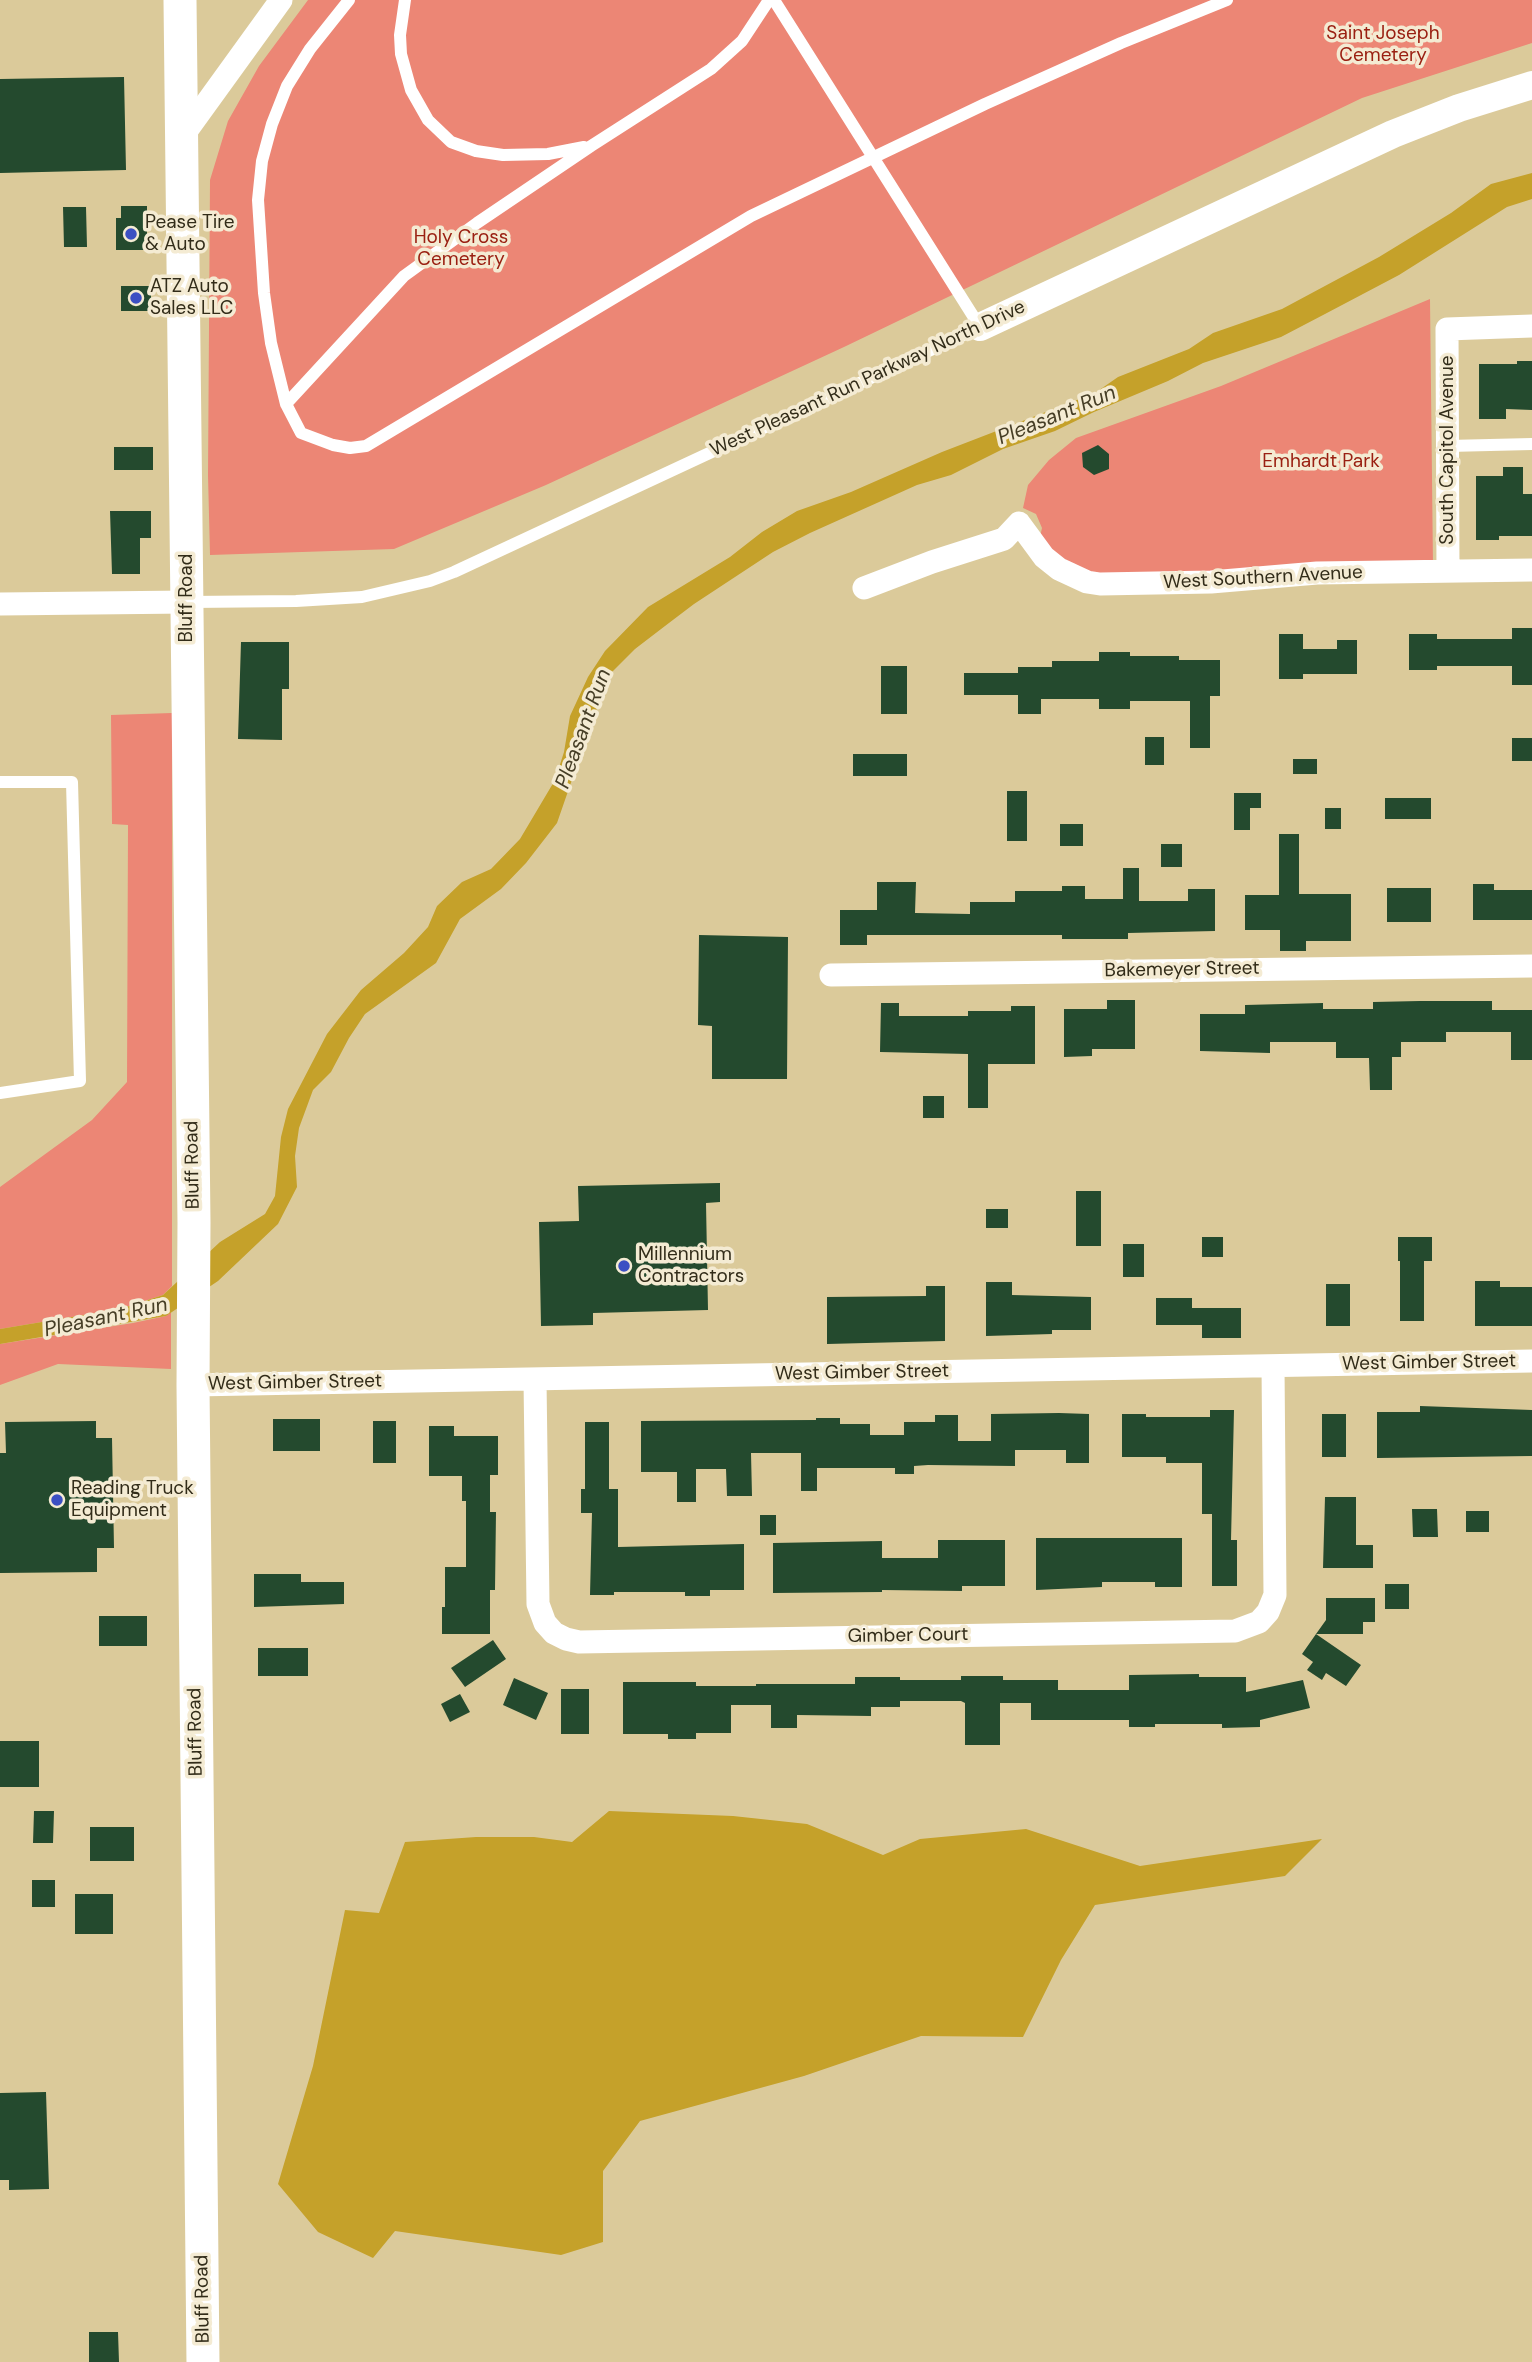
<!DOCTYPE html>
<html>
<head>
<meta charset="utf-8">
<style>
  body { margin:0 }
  canvas { display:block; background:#dbca9a }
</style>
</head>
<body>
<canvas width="1532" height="2362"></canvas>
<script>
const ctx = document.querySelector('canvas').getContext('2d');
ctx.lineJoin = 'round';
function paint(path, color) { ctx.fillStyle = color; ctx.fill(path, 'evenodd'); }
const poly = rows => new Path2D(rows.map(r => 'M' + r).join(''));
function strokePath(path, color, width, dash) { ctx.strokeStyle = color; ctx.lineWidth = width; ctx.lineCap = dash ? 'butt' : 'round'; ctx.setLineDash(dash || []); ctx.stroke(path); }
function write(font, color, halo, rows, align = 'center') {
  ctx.font = font + ' "DM Sans",sans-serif'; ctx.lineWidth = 7; ctx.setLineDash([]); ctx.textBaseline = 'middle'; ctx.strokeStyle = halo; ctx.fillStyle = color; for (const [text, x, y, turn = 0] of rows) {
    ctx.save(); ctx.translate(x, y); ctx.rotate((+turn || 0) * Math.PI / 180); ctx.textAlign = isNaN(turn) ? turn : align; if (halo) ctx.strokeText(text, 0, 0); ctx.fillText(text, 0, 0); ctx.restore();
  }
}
paint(poly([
  [308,0,1532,0,1532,43,1362,98,844,347,546,485,394,549,210,555,208,475,210,180,228,121,259,66],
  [1430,299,1433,567,1070,574,1039,541,1042,528,1036,514,1023,508,1028,485,1049,460,1076,438,1221,386],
  [172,713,172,1286,163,1295,120,1309,0,1329,0,1187,92,1120,127,1082,128,825,112,824,111,715],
  [171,1312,171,1369,58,1364,0,1385,0,1344,133,1323,166,1316]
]), '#ec8675');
paint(poly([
  [1532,173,1532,199,1507,207,1399,275,1325,314,1281,337,1203,363,1168,381,1094,412,1055,431,1003,449,951,475,917,485,810,533,773,552,694,604,665,626,635,649,608,676,557,823,526,863,501,889,460,919,436,963,365,1014,349,1038,331,1072,313,1090,299,1128,295,1156,297,1187,278,1224,218,1281,166,1316,0,1344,0,1329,120,1309,163,1295,220,1242,265,1214,275,1196,281,1137,288,1109,327,1034,361,990,404,953,428,927,437,906,462,882,491,869,520,839,555,780,564,752,570,716,588,677,605,651,648,607,730,557,762,532,797,511,851,492,942,452,1095,393,1118,377,1189,349,1213,333,1282,309,1379,257,1451,213,1491,184],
  [609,1811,733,1816,807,1824,883,1855,920,1839,1026,1829,1140,1866,1322,1839,1285,1876,1095,1905,1061,1960,1023,2037,921,2036,804,2076,640,2121,603,2171,603,2242,561,2255,395,2231,373,2258,318,2232,278,2184,313,2066,345,1910,379,1913,405,1842,476,1837,534,1837,572,1842]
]), '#c5a12a');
paint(poly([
  [124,77,126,170,0,173,0,79],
  [121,206,147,206,147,250,116,250,116,218,121,218],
  [63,207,86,207,87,247,64,247],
  [121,286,151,286,151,311,121,311],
  [1517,361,1532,361,1532,410,1506,409,1506,419,1479,419,1479,364,1517,364],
  [1098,445,1109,454,1109,469,1094,475,1083,467,1082,453],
  [114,447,153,447,153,470,114,470],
  [1503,467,1523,467,1523,494,1532,494,1532,536,1499,536,1499,540,1476,540,1476,476,1503,476],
  [110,511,151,511,151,538,140,538,140,574,112,574],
  [1512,628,1532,628,1532,685,1512,685,1512,666,1437,666,1437,670,1409,670,1409,634,1437,634,1437,639,1512,639],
  [1279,634,1303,634,1303,649,1337,649,1337,640,1357,640,1357,674,1303,674,1303,679,1279,679],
  [241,642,289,642,289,689,282,689,282,740,238,739],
  [1099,652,1130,652,1130,656,1179,656,1179,660,1220,660,1220,696,1210,696,1210,748,1190,748,1190,701,1130,701,1130,709,1099,709,1099,699,1041,699,1041,714,1018,714,1018,695,964,695,964,673,1018,673,1018,667,1052,667,1052,661,1099,661],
  [881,666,907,666,907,714,881,714],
  [1145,737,1164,737,1164,765,1145,765],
  [1512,738,1532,738,1532,761,1512,761],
  [853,754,907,754,907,776,853,776],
  [1293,759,1317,759,1317,774,1293,774],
  [1007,791,1027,791,1027,841,1007,841],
  [1234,793,1261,793,1261,808,1250,808,1250,830,1234,830],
  [1385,798,1431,798,1431,819,1385,819],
  [1325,808,1341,808,1341,829,1325,829],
  [1060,824,1083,824,1083,846,1060,846],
  [1279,834,1299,834,1299,894,1351,894,1351,941,1306,941,1306,951,1280,951,1280,930,1245,930,1245,895,1279,895],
  [1161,844,1182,844,1182,867,1161,867],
  [1123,868,1139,868,1139,901,1188,901,1188,889,1215,889,1215,931,1128,933,1128,939,1062,939,1062,935,867,935,867,945,840,945,840,910,877,910,877,882,916,882,915,913,970,914,970,902,1015,902,1015,891,1062,891,1062,886,1085,886,1085,899,1123,899],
  [1473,884,1494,884,1494,890,1532,890,1532,920,1473,920],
  [1387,888,1431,888,1431,922,1387,922],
  [699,935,788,937,787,1079,712,1079,712,1026,698,1025],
  [1107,1000,1135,1000,1135,1049,1092,1049,1092,1056,1064,1057,1064,1009,1107,1009],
  [1420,1001,1492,1001,1492,1010,1532,1010,1532,1060,1511,1060,1511,1032,1446,1032,1446,1042,1401,1042,1401,1057,1392,1057,1392,1090,1370,1090,1369,1058,1336,1058,1336,1042,1270,1042,1270,1053,1200,1051,1200,1014,1245,1014,1245,1005,1323,1003,1323,1009,1373,1009,1373,1002],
  [881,1003,899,1003,899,1016,968,1016,968,1011,1011,1011,1011,1006,1035,1006,1035,1064,988,1064,988,1108,968,1108,968,1054,880,1052],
  [923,1096,944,1096,944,1118,923,1118],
  [720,1183,720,1202,706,1203,708,1310,593,1313,593,1325,541,1326,539,1222,579,1221,578,1186],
  [1076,1191,1101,1191,1101,1246,1076,1246],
  [986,1209,1008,1209,1008,1228,986,1228],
  [1202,1237,1223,1237,1223,1257,1202,1257],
  [1398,1237,1432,1237,1432,1261,1424,1261,1424,1321,1400,1321,1400,1261,1398,1261],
  [1123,1244,1144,1244,1144,1277,1123,1277],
  [1475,1281,1500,1281,1500,1287,1532,1287,1532,1326,1475,1326],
  [986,1282,1012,1282,1012,1295,1091,1297,1091,1330,1052,1330,1052,1334,986,1336],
  [1326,1284,1350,1284,1350,1326,1326,1326],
  [926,1286,945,1286,945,1341,827,1344,827,1297,926,1296],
  [1156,1298,1192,1298,1192,1308,1241,1308,1241,1338,1202,1338,1202,1325,1156,1325],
  [1420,1406,1532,1410,1532,1456,1377,1458,1377,1412,1420,1412],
  [1210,1410,1234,1410,1231,1540,1237,1540,1237,1586,1212,1586,1212,1514,1202,1514,1202,1463,1166,1463,1166,1457,1122,1457,1122,1414,1146,1414,1146,1417,1210,1417],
  [1059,1413,1089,1414,1089,1463,1066,1463,1066,1450,1015,1450,1015,1466,928,1465,914,1466,914,1474,895,1474,895,1468,817,1468,817,1491,801,1491,801,1453,751,1453,752,1496,727,1496,726,1469,696,1469,696,1502,677,1502,677,1472,641,1472,641,1421,816,1420,816,1418,840,1418,840,1424,870,1424,870,1435,904,1435,904,1422,935,1422,935,1415,958,1415,958,1441,991,1441,991,1414],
  [1322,1414,1346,1414,1346,1457,1322,1457],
  [273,1419,320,1419,320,1451,273,1451],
  [96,1421,96,1438,112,1438,114,1548,97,1548,97,1572,0,1573,0,1453,6,1453,5,1422],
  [373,1421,396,1421,396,1463,373,1463],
  [585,1422,609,1422,609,1489,618,1489,618,1547,744,1544,744,1590,710,1590,710,1596,685,1596,685,1592,614,1592,614,1595,590,1595,592,1513,581,1513,581,1489,585,1489],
  [429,1426,454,1426,454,1436,498,1436,498,1475,490,1475,490,1512,496,1512,495,1590,490,1590,490,1634,442,1634,442,1607,445,1607,445,1567,466,1567,466,1501,462,1501,462,1476,429,1476],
  [1325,1497,1356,1497,1356,1545,1373,1545,1373,1568,1323,1568],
  [1412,1509,1437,1509,1438,1537,1413,1537],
  [1466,1511,1489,1511,1489,1532,1466,1532],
  [760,1515,776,1515,776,1535,760,1535],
  [1036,1538,1182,1538,1182,1587,1155,1587,1155,1582,1102,1582,1102,1587,1036,1590],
  [938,1540,1005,1540,1005,1586,962,1586,962,1591,882,1590,882,1592,773,1593,773,1543,882,1541,882,1558,938,1558],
  [254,1574,301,1574,301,1582,344,1582,344,1604,254,1607],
  [1385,1584,1409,1584,1409,1609,1385,1609],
  [1326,1598,1375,1598,1375,1622,1363,1622,1363,1634,1316,1634,1326,1620],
  [99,1616,147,1616,147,1646,99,1646],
  [1316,1634,1361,1665,1346,1686,1326,1673,1322,1680,1307,1670,1313,1662,1302,1654],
  [493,1640,506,1659,465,1687,451,1668],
  [258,1648,308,1648,308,1676,258,1676],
  [1199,1674,1199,1677,1246,1677,1246,1692,1303,1680,1310,1708,1260,1720,1260,1727,1222,1728,1222,1724,1155,1724,1155,1727,1129,1727,1129,1720,1031,1720,1031,1703,1000,1703,1000,1745,965,1745,965,1703,961,1701,900,1701,900,1707,871,1707,871,1716,797,1715,797,1728,771,1728,771,1705,731,1705,731,1733,696,1733,696,1739,668,1739,668,1734,623,1734,623,1682,696,1682,696,1686,756,1686,756,1684,855,1684,855,1677,900,1677,900,1680,961,1680,961,1676,1003,1676,1003,1680,1058,1680,1058,1690,1129,1690,1129,1675],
  [514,1678,548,1693,536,1720,503,1705],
  [561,1689,589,1689,589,1734,561,1734],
  [460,1694,470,1712,450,1722,441,1704],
  [0,1741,39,1741,39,1787,0,1787],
  [34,1811,54,1811,53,1843,33,1843],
  [90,1827,134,1827,134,1861,90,1861],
  [32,1880,55,1880,55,1907,32,1907],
  [75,1894,113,1894,113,1934,75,1934],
  [46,2092,49,2189,9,2190,9,2180,0,2180,0,2093],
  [89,2332,118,2332,119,2362,89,2362]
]), '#244a2e');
strokePath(poly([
  [349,0,310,49,287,86,272,124,262,161,258,200,264,293,271,343,286,404,301,433,333,445,350,448,366,446,751,216,985,104,1121,43,1227,0],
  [405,0,400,35,401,54,411,90,428,120,451,142,476,151,503,155,548,154,584,147],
  [286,404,404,276,477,223,591,146,711,69,742,41,769,0],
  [1448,446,1532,444],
  [189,602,296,601,362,597,430,581,454,572,980,327,774,0],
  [0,782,72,782,80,1081,0,1093]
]), '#fff', 12);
strokePath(poly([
  [182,137,281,0],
  [1448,571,1447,329,1532,326],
  [864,588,932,562,1004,539,1019,523,1044,557,1059,569,1087,582,1100,584,1211,582,1317,573,1532,570],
  [0,604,188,602],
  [831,975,1532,966],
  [535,1380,538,1604,545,1623,554,1633,566,1639,579,1642,1235,1631,1259,1622,1268,1612,1275,1595,1273,1366],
  [193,1385,1532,1361]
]), '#fff', 23);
strokePath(poly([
  [980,327,1393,134,1459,108,1532,85]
]), '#fff', 28);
strokePath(poly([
  [180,0,194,1222,193,1385,203,2362]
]), '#fff', 33);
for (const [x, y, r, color] of [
  [131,234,7,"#3c50c3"],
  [136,298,7,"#3c50c3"],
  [624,1266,7,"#3c50c3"],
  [57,1500,7,"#3c50c3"]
]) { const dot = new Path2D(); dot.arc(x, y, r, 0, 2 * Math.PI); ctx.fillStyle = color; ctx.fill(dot); strokePath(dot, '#f4ebd3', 2.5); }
write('19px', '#9a2012', '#f4ebd3', [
  ["Saint Joseph",1383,34],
  ["Cemetery",1383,56],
  ["Holy Cross",461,238],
  ["Cemetery",461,260],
  ["Emhardt Park",1321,462]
]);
write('19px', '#322c19', '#f4ebd3', [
  ["Pease Tire",145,223],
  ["& Auto",145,245],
  ["ATZ Auto",150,287],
  ["Sales LLC",150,309],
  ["Millennium",638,1255],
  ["Contractors",638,1277],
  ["Reading Truck",71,1489],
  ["Equipment",71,1511]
], 'left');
write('19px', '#322c19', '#f4ebd3', [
  ["West Pleasant Run Parkway North Drive",868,379,-25],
  ["South Capitol Avenue",1448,450,-90],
  ["West Southern Avenue",1263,578,-3],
  ["Bluff Road",187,598,-90],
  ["Bakemeyer Street",1182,970,-1],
  ["Bluff Road",193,1165,-91],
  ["West Gimber Street",1429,1363,-1],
  ["West Gimber Street",862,1373,-1],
  ["West Gimber Street",295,1383,-1],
  ["Gimber Court",908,1636,-1],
  ["Bluff Road",196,1732,-91],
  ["Bluff Road",203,2299,-91]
]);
write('italic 21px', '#463e26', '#f4ebd3', [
  ["Pleasant Run",1057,416,-22],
  ["Pleasant Run",584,729,-70],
  ["Pleasant Run",106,1318,-12]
]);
</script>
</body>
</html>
